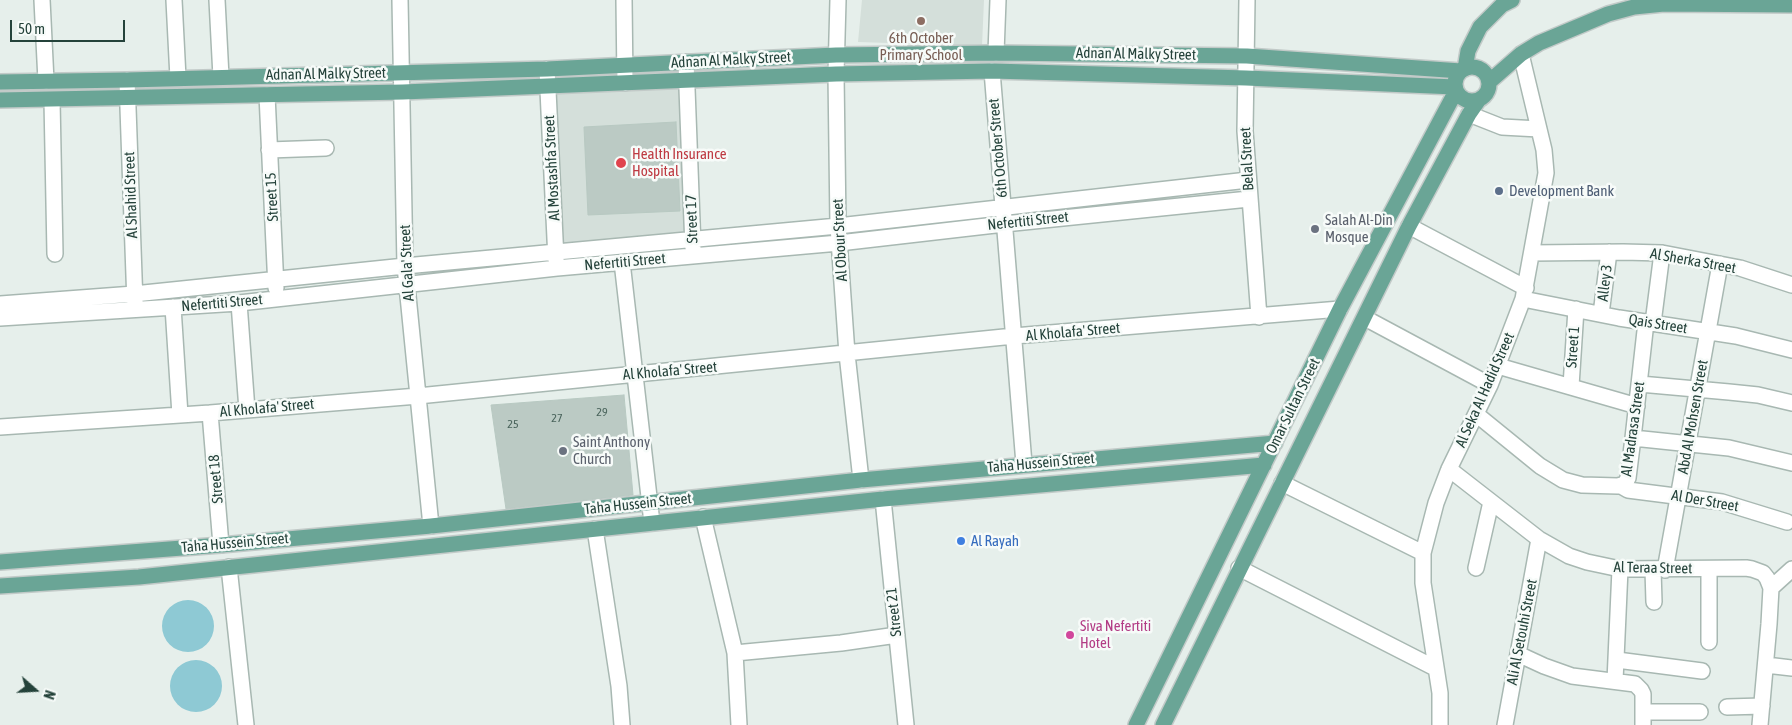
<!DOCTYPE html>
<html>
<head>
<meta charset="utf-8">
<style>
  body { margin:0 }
  #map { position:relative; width:1792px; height:725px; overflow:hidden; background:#e6efeb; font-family:"Asap Condensed",sans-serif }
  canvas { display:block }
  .north { position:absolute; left:10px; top:665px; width:50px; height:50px; -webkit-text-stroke:4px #f7fbf9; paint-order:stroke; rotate:109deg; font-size:14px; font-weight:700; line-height:20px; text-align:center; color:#24423a }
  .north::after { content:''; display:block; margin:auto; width:18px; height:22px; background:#24423a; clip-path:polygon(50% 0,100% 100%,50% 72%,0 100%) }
  .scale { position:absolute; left:10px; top:20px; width:115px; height:22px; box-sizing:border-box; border:2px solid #24423a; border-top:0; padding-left:6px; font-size:15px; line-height:18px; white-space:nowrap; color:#24423a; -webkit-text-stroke:4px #f7fbf9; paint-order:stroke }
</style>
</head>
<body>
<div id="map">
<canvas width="1792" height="725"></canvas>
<div class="north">N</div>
<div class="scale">50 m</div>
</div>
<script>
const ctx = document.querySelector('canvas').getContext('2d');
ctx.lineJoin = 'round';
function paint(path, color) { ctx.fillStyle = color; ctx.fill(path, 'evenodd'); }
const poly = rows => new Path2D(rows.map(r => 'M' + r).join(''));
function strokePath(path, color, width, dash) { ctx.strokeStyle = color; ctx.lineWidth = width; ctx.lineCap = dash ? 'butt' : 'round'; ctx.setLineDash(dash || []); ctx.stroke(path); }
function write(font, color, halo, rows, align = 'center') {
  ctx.font = font + ' "Asap Condensed",sans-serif'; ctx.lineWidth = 5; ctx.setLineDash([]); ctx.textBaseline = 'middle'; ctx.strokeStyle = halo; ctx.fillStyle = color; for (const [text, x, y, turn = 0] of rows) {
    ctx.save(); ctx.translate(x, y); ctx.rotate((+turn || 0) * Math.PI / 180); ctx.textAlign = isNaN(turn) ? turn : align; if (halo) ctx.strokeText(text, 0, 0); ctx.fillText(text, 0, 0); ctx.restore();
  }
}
paint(poly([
  [862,0,984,0,982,46,858,42],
  [685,82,691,238,557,250,549,87]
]), '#d4dfda');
paint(poly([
  '162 626a26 26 0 1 1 52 0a26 26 0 1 1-52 0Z',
  '170 686a26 26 0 1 1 52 0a26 26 0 1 1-52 0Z'
]), '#8ec9d4');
const building = poly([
  [676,122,680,211,588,215,584,127,676,122],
  [624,395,633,495,506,509,491,405,624,395]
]);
paint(building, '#bbcac4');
strokePath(building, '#b8c9c2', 1);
const minor = poly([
  [42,0,46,81],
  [174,0,178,78],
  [217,0,221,77],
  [400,0,405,266,431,526],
  [624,0,625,83],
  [838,0,836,74,838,226,847,354,861,480],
  [1247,0,1245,131,1259,317],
  [996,53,998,0],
  [686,62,693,248],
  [547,69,556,260],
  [992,71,1024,464],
  [127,80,135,304],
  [267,95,276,288],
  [52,100,55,254],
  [1469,114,1502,127,1539,129],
  [269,150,326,148],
  [1409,226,1526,288],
  [1532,253,1623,252,1662,253,1740,268,1792,285],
  [622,262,652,523],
  [1523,299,1619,318,1736,336,1792,350],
  [239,303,247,410],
  [0,304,134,294,405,266,838,226,1248,180],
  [173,307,180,415],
  [1601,314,1609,252],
  [0,318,239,303,557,268,839,243,1004,224,1249,199],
  [1365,318,1490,385],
  [1653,323,1662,253],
  [1498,366,1637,406],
  [1640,384,1729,392,1758,395,1792,403],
  [1571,386,1576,309],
  [210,413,221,545],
  [1476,414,1540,466,1563,480,1582,485,1618,486,1625,484,1628,478,1633,438,1646,322],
  [0,427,210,413,418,396,1014,336,1340,309],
  [1633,438,1729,448,1792,463],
  [1449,469,1539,539,1569,556,1587,562,1620,569,1746,568,1752,569,1763,573,1767,578,1771,588,1769,624,1760,725],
  [1282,483,1423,553],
  [1621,486,1628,490,1722,502,1787,522],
  [883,499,906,725],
  [703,517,735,653,739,725],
  [595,529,619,686,622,725],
  [229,567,246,725],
  [1239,568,1435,668],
  [1476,568,1491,502],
  [1709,569,1709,642],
  [1653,570,1654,602],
  [1665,570,1720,264],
  [1771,588,1792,569],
  [735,653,841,643,897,635],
  [1518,654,1544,666,1572,676,1635,684,1641,690,1643,694,1643,725],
  [1617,660,1702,671],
  [1766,665,1792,668],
  [1615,681,1620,569],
  [1727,707,1762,706],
  [1643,712,1700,712],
  [1440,725,1440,693,1423,583,1423,553,1436,503,1449,469,1490,385,1523,299,1546,173,1544,150,1521,54],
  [1505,725,1539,539]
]);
const major = poly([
  '1455 84a17 17 0 1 1 34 0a17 17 0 1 1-34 0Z',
  [1465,69,1468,51,1480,27,1502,5,1512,0],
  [0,82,127,80,547,69,836,55,996,53,1247,56,1461,71],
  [1489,82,1521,54,1539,43,1608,14,1634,7,1664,4,1792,5],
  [0,100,403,92,836,74,992,71,1246,78,1455,87],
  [0,562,221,545,431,526,861,480,1275,443],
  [0,586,139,577,883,499,1264,465],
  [1136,725,1340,309,1456,91],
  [1163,725,1409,226,1469,114,1478,101]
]);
strokePath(minor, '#a8b8b2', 18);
strokePath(major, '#c2cac8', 18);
strokePath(minor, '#fff', 15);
strokePath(major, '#6aa596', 15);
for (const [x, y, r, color] of [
  [921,21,5,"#8d6e63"],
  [621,163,6,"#e0444e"],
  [1499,191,5,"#5c6f8a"],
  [1315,229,5,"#6b7280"],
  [563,451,5,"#6b7280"],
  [961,541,5,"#3f7fe0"],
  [1070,635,5,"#d1479c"]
]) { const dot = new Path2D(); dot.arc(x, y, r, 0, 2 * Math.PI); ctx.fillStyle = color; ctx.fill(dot); strokePath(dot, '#f7fbf9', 2); }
write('12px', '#4a645c', null, [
  ["29",602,412],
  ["27",557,418],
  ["25",513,424]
]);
write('15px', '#785e54', '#f7fbf9', [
  ["6th October",921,38],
  ["Primary School",921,55]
]);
write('15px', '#24423a', '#f7fbf9', [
  ["Adnan Al Malky Street",1136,54,1],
  ["Adnan Al Malky Street",731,60,-3],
  ["Adnan Al Malky Street",326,74,-1],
  ["6th October Street",998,148,-95],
  ["Belal Street",1247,159,-93],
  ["Al Mostashfa Street",552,168,-93],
  ["Al Shahid Street",131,195,-92],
  ["Street 15",272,197,-93],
  ["Street 17",692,219,-92],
  ["Nefertiti Street",1028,221,-6],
  ["Al Obour Street",840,240,-93],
  ["Al Sherka Street",1693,261,10],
  ["Nefertiti Street",625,262,-5],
  ["Al Gala' Street",407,263,-93],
  ["Alley 3",1605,283,-83],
  ["Nefertiti Street",222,303,-5],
  ["Qais Street",1658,324,9],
  ["Al Kholafa' Street",1073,332,-5],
  ["Street 1",1573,347,-86],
  ["Al Kholafa' Street",670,371,-5],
  ["Al Seka Al Hadid Street",1485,390,-66],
  ["Omar Sultan Street",1293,406,-64],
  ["Al Kholafa' Street",267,408,-5],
  ["Abd Al Mohsen Street",1693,417,-80],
  ["Al Madrasa Street",1633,429,-82],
  ["Taha Hussein Street",1041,463,-5],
  ["Street 18",216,479,-95],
  ["Al Der Street",1705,501,10],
  ["Taha Hussein Street",638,504,-6],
  ["Taha Hussein Street",235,543,-5],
  ["Al Teraa Street",1653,568,1],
  ["Street 21",894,612,-96],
  ["Ali Al Setouhi Street",1522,632,-79]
]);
write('15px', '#be3a42', '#f7fbf9', [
  ["Health Insurance",632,154],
  ["Hospital",632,171]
], 'left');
write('15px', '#4e5e75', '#f7fbf9', [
  ["Development Bank",1509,191]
], 'left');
write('15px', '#5b616d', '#f7fbf9', [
  ["Salah Al-Din",1325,220],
  ["Mosque",1325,237],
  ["Saint Anthony",573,442],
  ["Church",573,459]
], 'left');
write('15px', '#366cbe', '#f7fbf9', [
  ["Al Rayah",971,541]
], 'left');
write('15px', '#b23c85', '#f7fbf9', [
  ["Siva Nefertiti",1080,626],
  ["Hotel",1080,643]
], 'left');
</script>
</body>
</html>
